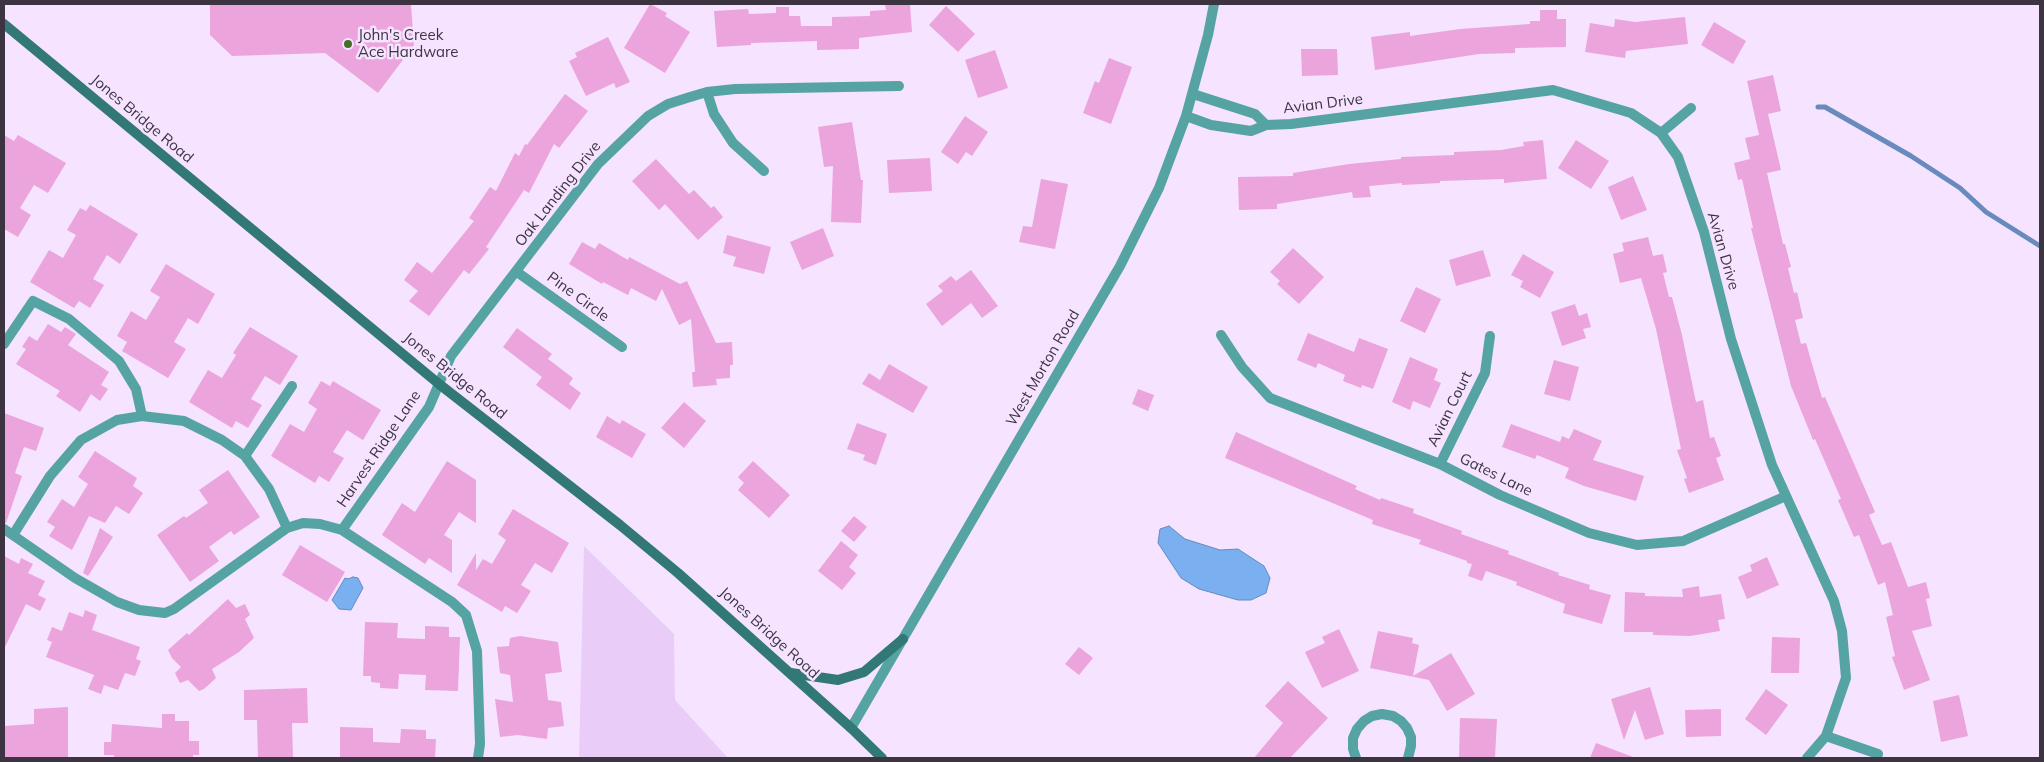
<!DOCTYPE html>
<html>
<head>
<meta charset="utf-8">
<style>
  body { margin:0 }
  #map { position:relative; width:2044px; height:762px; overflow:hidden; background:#f5e3ff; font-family:Mulish,sans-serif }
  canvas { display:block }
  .frame { position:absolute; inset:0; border:5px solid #3d3442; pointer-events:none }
</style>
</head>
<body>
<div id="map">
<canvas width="2044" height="762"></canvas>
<div class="frame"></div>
</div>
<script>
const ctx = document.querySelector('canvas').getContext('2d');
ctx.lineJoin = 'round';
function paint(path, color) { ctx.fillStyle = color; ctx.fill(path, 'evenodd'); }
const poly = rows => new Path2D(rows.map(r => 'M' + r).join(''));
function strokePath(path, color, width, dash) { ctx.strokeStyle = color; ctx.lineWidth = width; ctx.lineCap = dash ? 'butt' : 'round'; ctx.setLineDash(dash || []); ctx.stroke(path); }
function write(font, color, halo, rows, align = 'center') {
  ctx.font = font + ' Mulish,sans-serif'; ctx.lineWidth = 5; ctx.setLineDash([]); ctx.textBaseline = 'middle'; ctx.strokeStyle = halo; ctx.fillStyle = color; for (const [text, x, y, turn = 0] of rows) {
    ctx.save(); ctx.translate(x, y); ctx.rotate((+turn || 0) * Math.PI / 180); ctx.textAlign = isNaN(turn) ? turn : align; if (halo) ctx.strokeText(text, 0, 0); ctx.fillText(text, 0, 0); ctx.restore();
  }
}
paint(poly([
  [584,546,674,634,675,700,728,758,579,758]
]), '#eaccf9');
const water = poly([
  [1169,526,1185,539,1220,550,1238,549,1264,566,1270,578,1266,593,1251,600,1238,600,1199,589,1181,578,1158,543,1160,529,1169,526],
  [353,577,358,578,363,588,351,610,339,609,332,600,345,578,348,579,353,577]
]);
paint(water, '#7aaff0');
strokePath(water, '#688abc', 1);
strokePath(poly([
  [1818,107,1825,107,1911,156,1960,188,1986,212,2040,246]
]), '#688abc', 5);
paint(poly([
  [210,4,411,4,414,45,378,93,325,53,232,56,210,35],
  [650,4,667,13,665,16,690,32,665,73,624,48],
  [885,4,910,4,912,32,859,38,859,49,817,50,817,41,751,43,751,45,717,47,714,11,748,9,749,14,776,13,776,7,789,7,789,16,800,16,801,26,832,26,832,17,870,16,870,11,886,10],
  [946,6,975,34,958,52,929,25],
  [1540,10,1557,10,1557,19,1566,19,1566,47,1515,48,1515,53,1479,54,1375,70,1371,37,1410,32,1410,36,1460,29,1530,24,1530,21,1540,21],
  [1685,17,1688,44,1626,51,1625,58,1585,52,1590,23,1614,27,1615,19,1635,22],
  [1714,22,1746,41,1733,64,1701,45],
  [608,37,630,82,616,88,614,83,586,96,569,61,577,57,575,53],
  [1301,49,1337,49,1338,75,1302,76],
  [995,50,1008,88,978,98,965,60],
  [1109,58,1132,67,1111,124,1083,113,1095,81,1099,83],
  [1773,75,1781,111,1768,114,1781,170,1767,173,1783,244,1785,244,1791,267,1788,268,1794,293,1797,292,1803,318,1795,320,1801,344,1806,343,1822,398,1825,397,1875,512,1869,515,1882,545,1891,542,1908,587,1926,582,1930,598,1926,599,1932,626,1912,631,1930,680,1904,690,1892,657,1895,656,1886,617,1893,615,1885,582,1878,585,1859,535,1854,537,1838,500,1841,499,1815,439,1813,440,1791,386,1751,228,1753,228,1742,179,1738,180,1734,163,1750,159,1745,138,1759,135,1747,81],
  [565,94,588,111,559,148,554,144,529,193,524,190,486,247,489,249,469,274,464,270,429,316,409,301,418,291,404,280,417,262,432,273,474,221,469,218,490,187,496,191,515,153,519,156,525,144,527,145],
  [965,116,988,132,972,156,966,152,958,164,941,152],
  [852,122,861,180,863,180,861,223,831,222,833,166,824,167,818,127],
  [4,135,14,141,18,135,66,163,48,193,34,185,20,208,31,215,18,237,4,229],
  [1543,140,1547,179,1504,183,1504,179,1440,181,1440,183,1402,185,1402,183,1369,186,1371,197,1353,198,1352,192,1277,204,1277,209,1239,210,1238,177,1293,176,1293,173,1349,164,1401,159,1401,157,1454,155,1454,152,1501,150,1524,146,1523,142],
  [1576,140,1609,161,1591,189,1558,168],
  [930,158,932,191,889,193,887,160],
  [656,159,689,194,694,190,711,208,714,206,723,217,698,240,665,204,659,210,632,181],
  [1633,176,1647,210,1621,220,1608,187],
  [1041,179,1068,184,1055,249,1019,242,1023,226,1032,227],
  [90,205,138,234,120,264,107,255,93,279,104,285,90,308,79,301,74,308,30,282,49,250,63,258,76,235,67,230,80,208,86,211],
  [823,228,834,256,802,270,790,242],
  [727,235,771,247,764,274,733,266,736,257,723,253],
  [1648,237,1653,256,1663,254,1667,272,1663,273,1669,297,1672,297,1682,335,1696,402,1703,400,1710,438,1714,437,1721,456,1716,458,1724,480,1689,493,1684,479,1687,478,1677,450,1681,449,1656,329,1641,278,1620,283,1613,254,1624,251,1622,243],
  [582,242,595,249,599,243,628,260,629,257,680,284,687,281,716,343,732,342,733,365,730,365,730,378,716,379,717,385,693,387,692,372,695,372,691,319,679,325,662,289,656,301,631,288,628,295,603,282,602,284,569,264],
  [1293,248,1324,277,1299,304,1277,284,1280,281,1270,272],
  [1483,250,1491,276,1456,286,1449,260],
  [1523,254,1554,272,1540,298,1520,287,1523,281,1511,275],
  [166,264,215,294,198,324,188,318,174,342,186,349,168,378,122,351,127,342,117,336,131,311,146,320,160,297,150,291],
  [971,270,998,306,982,318,971,303,942,326,926,304,943,291,938,286,951,276,956,281],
  [1416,287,1441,299,1425,333,1400,321],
  [1575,304,1579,316,1587,313,1591,327,1583,329,1586,338,1562,346,1551,312],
  [48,324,61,332,65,327,76,334,68,345,109,372,101,385,108,389,100,401,91,394,80,412,56,396,60,391,16,364,26,349,22,347,29,336,37,341],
  [250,327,298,356,280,385,265,376,251,399,262,405,248,428,236,421,232,428,189,402,208,370,222,378,236,355,233,353],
  [517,328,552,354,548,359,573,378,569,384,581,393,570,410,536,385,542,377,503,347],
  [1308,333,1354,352,1359,338,1388,349,1373,389,1362,385,1361,388,1343,381,1345,375,1318,363,1316,368,1297,360],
  [1410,357,1438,369,1434,380,1441,383,1430,408,1413,401,1410,410,1392,402],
  [1554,360,1579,367,1570,401,1544,394],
  [889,364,928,387,913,413,862,384,869,373,880,380],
  [321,381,330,386,333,381,381,410,363,440,347,430,333,452,344,458,329,482,319,476,315,483,271,456,290,424,304,432,317,409,308,403],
  [1138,389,1154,395,1148,411,1132,404],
  [684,402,706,421,684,448,661,428],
  [4,413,44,428,36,451,24,447,15,473,22,476,6,523,4,522],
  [607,416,620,424,622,420,646,434,632,458,596,437],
  [857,423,887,434,876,465,863,460,865,455,847,449],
  [1511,424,1560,442,1562,436,1569,439,1574,429,1602,441,1593,460,1644,476,1636,501,1584,486,1565,478,1569,468,1537,455,1535,459,1502,447],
  [1236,432,1357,486,1355,489,1380,500,1381,498,1414,509,1413,513,1462,531,1461,534,1509,551,1508,554,1559,573,1558,575,1590,585,1589,589,1611,595,1602,624,1563,613,1565,604,1516,585,1517,582,1486,571,1482,581,1468,576,1472,564,1467,563,1467,561,1419,544,1421,540,1372,524,1373,520,1225,458],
  [95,451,137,478,133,486,143,493,129,514,116,506,105,523,89,516,72,550,49,536,55,527,47,522,62,499,74,507,88,484,78,477],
  [447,461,476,480,476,523,459,512,444,535,452,540,452,573,429,558,425,564,382,535,402,503,415,512],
  [753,461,790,495,769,518,738,490,744,483,738,477],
  [228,470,260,517,234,535,231,531,209,547,219,561,190,582,157,535,184,516,186,518,208,503,199,490],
  [513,509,569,543,552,573,535,563,521,585,531,591,517,613,505,606,502,612,457,585,476,553,476,570,483,559,492,564,506,540,498,534],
  [854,516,867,527,854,542,841,531],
  [100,528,113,537,88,576,83,573],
  [841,541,858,555,849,567,856,573,842,590,818,571],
  [300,545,345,572,327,602,282,575],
  [4,556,19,564,21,558,33,564,28,573,45,581,38,595,46,599,40,611,26,604,4,649],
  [1767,557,1779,585,1747,599,1738,577,1752,571,1750,565],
  [1699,586,1700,597,1721,594,1725,619,1718,620,1720,631,1690,636,1653,635,1653,632,1624,632,1625,592,1645,593,1645,596,1683,597,1682,589],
  [228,599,236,608,245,604,250,615,245,619,254,638,239,652,212,669,216,678,204,689,199,691,188,680,180,683,175,673,181,667,172,658,168,650,187,633,189,635],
  [85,610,97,615,92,630,140,647,136,659,141,661,135,676,125,673,118,690,104,685,101,694,88,689,94,675,46,657,52,642,47,640,52,627,62,631,69,612,83,617],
  [365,622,398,623,397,638,425,639,425,626,449,627,449,637,460,637,458,691,425,690,426,675,399,674,398,689,380,688,380,683,371,682,371,676,363,676],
  [1339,629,1359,671,1322,688,1305,652,1325,643,1322,637],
  [1378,631,1413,638,1412,643,1419,645,1413,676,1451,653,1475,694,1447,711,1429,680,1370,668],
  [520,636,558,642,562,672,545,674,548,700,561,702,564,726,548,728,547,739,518,735,500,737,495,699,513,702,510,675,500,673,497,647,509,646,510,638],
  [1772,637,1800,638,1799,673,1771,673],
  [1079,647,1093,658,1079,675,1065,664],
  [1288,681,1328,718,1290,758,1254,758,1283,723,1265,706],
  [1650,687,1664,734,1645,740,1635,710,1624,740,1611,699],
  [307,688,308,723,292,723,293,758,258,758,257,720,244,720,244,690],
  [1766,689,1788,705,1766,735,1745,719],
  [1959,695,1968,736,1941,742,1933,701],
  [68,707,68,758,4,758,4,726,34,724,34,709],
  [1721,709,1721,736,1686,737,1685,710],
  [162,714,175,714,175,721,189,721,189,741,199,741,199,755,193,755,193,758,114,758,114,755,104,755,104,742,111,742,112,724,162,728],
  [1460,718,1497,719,1495,758,1459,758],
  [340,727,373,728,373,742,400,743,401,729,426,730,426,739,436,739,435,758,340,758],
  [1596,743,1633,757,1633,758,1590,758]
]), '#eca4dd');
strokePath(poly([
  [707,92,714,114,733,143,764,171],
  [1193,94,1255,114,1266,125],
  [1186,116,1211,125,1251,131,1266,125,1291,124,1553,90,1631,113,1661,133,1678,157,1704,232,1731,339,1772,465,1834,601,1842,631,1846,678,1826,736,1807,758],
  [1661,133,1691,108],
  [517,272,622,347],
  [1221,335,1242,367,1270,398,1440,464,1500,495,1589,533,1637,545,1683,541,1786,496],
  [4,344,33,301,69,319,119,361,136,389,142,416],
  [245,456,292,386],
  [1440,464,1485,373,1490,336],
  [4,529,75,578,117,602,139,610,165,613,174,609,287,528,303,523,320,524,342,530,452,602,466,615,477,651,480,744,478,758],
  [342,530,429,407,451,356,598,164,648,116,668,104,690,97,707,92,735,89,899,86],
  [13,535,50,476,81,440,117,420,142,416,184,421,222,440,245,456,269,489,287,528],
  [851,728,1120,266,1159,188,1186,116,1208,35,1214,4],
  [1826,736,1878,754],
  [1356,758,1353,749,1353,738,1357,729,1364,721,1372,716,1382,714,1393,716,1401,721,1407,728,1411,737,1411,746,1408,758]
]), '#55a3a2', 10);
strokePath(poly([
  [4,24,439,384,620,525,678,573,851,728,882,758],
  [791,673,838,680,864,672,903,639]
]), '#327877', 10);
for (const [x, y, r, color] of [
  [348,44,5,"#456e29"]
]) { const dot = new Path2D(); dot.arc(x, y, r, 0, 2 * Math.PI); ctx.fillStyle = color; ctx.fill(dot); strokePath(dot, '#f5e3ff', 2); }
write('15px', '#3d3442', '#f5e3ff', [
  ["John's Creek",358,35],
  ["Ace Hardware",358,52]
], 'left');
write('15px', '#3d3442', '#f5e3ff', [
  ["Avian Drive",1323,104,-7],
  ["Jones Bridge Road",142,119,40],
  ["Oak Landing Drive",558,194,-52],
  ["Avian Drive",1723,251,74],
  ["Pine Circle",578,297,36],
  ["West Morton Road",1043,368,-60],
  ["Jones Bridge Road",455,376,39],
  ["Avian Court",1450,409,-64],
  ["Harvest Ridge Lane",379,449,-56],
  ["Gates Lane",1496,475,26],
  ["Jones Bridge Road",769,633,42]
]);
</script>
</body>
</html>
